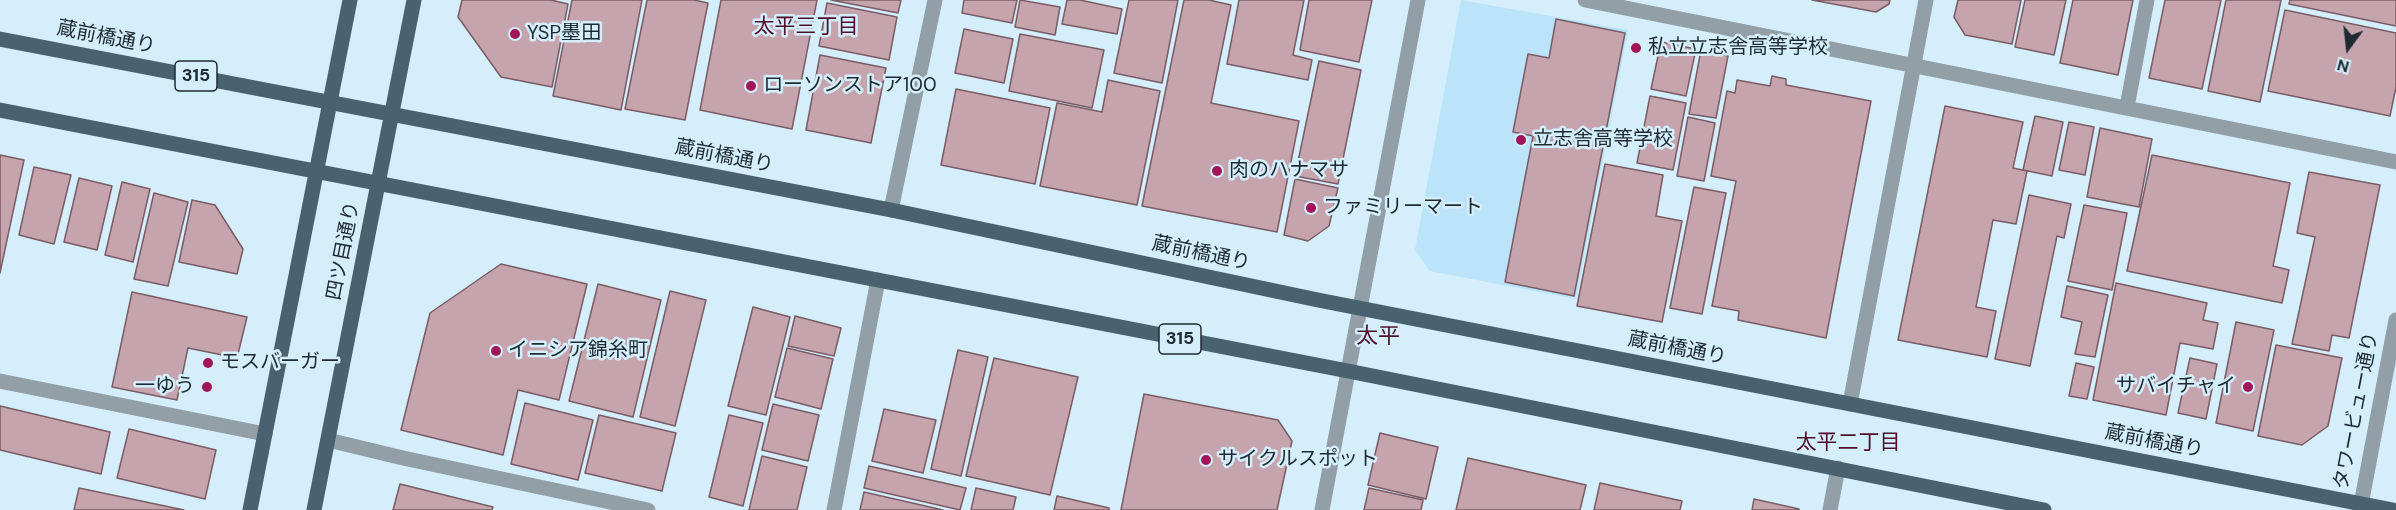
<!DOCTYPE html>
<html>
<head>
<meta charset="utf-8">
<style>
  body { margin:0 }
  #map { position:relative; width:2396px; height:510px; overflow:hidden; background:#d4eefc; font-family:"DM Sans",sans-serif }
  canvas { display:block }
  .north { position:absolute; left:2318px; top:18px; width:60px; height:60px; -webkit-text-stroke:4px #d4eefc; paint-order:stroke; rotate:195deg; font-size:16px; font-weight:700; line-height:24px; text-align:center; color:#1e2a31 }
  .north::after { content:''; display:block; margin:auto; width:21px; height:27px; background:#1e2a31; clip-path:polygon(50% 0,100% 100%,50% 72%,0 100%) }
</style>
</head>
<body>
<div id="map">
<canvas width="2396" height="510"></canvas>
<div class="north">N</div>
</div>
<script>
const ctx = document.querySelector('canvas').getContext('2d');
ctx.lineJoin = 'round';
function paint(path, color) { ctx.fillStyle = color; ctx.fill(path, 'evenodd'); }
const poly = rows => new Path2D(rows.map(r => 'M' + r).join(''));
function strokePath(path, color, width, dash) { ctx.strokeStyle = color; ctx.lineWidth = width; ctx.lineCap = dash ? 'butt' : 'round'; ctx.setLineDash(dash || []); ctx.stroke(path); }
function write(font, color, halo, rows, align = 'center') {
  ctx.font = font + ' "DM Sans","Noto Sans JP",sans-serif'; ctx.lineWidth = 5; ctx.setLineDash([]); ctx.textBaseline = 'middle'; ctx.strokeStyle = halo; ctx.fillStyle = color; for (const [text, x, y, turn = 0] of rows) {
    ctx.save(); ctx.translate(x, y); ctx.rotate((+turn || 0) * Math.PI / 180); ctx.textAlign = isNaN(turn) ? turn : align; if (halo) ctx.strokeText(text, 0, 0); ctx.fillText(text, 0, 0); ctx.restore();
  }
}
paint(poly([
  [1461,0,1628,30,1576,299,1430,271,1415,250]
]), '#bbe3f9');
const building = poly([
  [462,0,551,0,568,4,552,87,501,77,458,17,462,0],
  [572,0,642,0,621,110,553,96,572,0],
  [647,0,694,0,708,3,685,120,625,109,647,0],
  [721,0,817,0,792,129,700,110,721,0],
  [831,0,901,0,898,13,831,0],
  [964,0,1017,0,1012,23,962,13,964,0],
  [1020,0,1060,7,1055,35,1015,27,1020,0],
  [1067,0,1080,0,1122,9,1117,34,1062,24,1067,0],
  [1129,0,1178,0,1162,83,1114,73,1129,0],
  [1184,0,1209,0,1231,5,1211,103,1299,121,1277,232,1142,206,1184,0],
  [1239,0,1304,0,1293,55,1312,60,1308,80,1227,64,1239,0],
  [1309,0,1372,0,1359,62,1300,50,1309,0],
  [1812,0,1890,0,1889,4,1876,12,1812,0],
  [1958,0,2021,0,2012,44,1965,35,1954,17,1958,0],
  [2025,0,2066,0,2054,55,2015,47,2025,0],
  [2073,0,2133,0,2118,75,2060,63,2073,0],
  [2165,0,2221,0,2202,89,2149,78,2165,0],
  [2226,0,2281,0,2260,102,2208,91,2226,0],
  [2290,0,2396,0,2396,26,2289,4,2290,0],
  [827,3,897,17,889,60,819,46,827,3],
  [2285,10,2396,33,2396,87,2390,116,2268,91,2285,10],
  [1556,19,1625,33,1574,296,1505,282,1533,136,1513,132,1528,54,1549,58,1556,19],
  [964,29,1013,39,1004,83,955,73,964,29],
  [1020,34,1104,50,1092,108,1009,91,1020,34],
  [1661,42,1696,49,1686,96,1651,89,1661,42],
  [1701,50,1728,56,1716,118,1689,114,1701,50],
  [820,55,886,68,871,143,806,130,820,55],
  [1319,61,1361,70,1338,184,1295,176,1319,61],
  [1772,76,1786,79,1786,85,1871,101,1826,338,1738,320,1739,311,1712,306,1736,181,1711,176,1727,91,1735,93,1737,80,1770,86,1772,76],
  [1108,80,1160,91,1137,205,1040,186,1057,103,1102,112,1108,80],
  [956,89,1050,108,1035,184,941,165,956,89],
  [1650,96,1686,103,1673,170,1637,163,1650,96],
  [1945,106,2023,122,2013,168,2027,171,2016,224,1993,220,1976,307,1996,311,1987,357,1898,340,1945,106],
  [2035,116,2063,122,2052,176,2023,170,2035,116],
  [1688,117,1715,123,1704,181,1677,176,1688,117],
  [2069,122,2094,127,2085,175,2059,170,2069,122],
  [2100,128,2152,139,2139,207,2087,197,2100,128],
  [0,155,24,160,0,273,0,155],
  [2152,155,2290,183,2273,266,2289,270,2282,303,2127,271,2152,155],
  [1605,164,1663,175,1656,216,1682,221,1662,322,1577,306,1605,164],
  [34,167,71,175,54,244,19,235,34,167],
  [2309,172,2380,185,2349,338,2332,335,2329,351,2292,344,2315,237,2297,233,2309,172],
  [79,178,112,186,97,250,64,242,79,178],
  [1295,179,1338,188,1329,226,1308,241,1284,235,1295,179],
  [122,182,150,189,133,262,105,255,122,182],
  [1694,187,1726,193,1702,314,1670,308,1694,187],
  [154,193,188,202,168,286,134,279,154,193],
  [2029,195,2071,204,2064,238,2057,236,2030,366,1995,359,2029,195],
  [192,200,215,205,243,249,237,274,179,262,192,200],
  [2084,205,2127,213,2112,290,2068,281,2084,205],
  [501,264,587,284,559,400,518,390,503,455,401,430,430,313,501,264],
  [2116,283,2207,303,2203,320,2218,323,2213,349,2180,343,2166,415,2093,400,2116,283],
  [598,284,661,300,633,417,569,401,598,284],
  [2067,286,2108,295,2095,357,2075,354,2082,322,2061,317,2067,286],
  [670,291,706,300,675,426,640,417,670,291],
  [132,292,247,317,237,358,188,348,177,400,112,387,132,292],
  [753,307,790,317,766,415,728,406,753,307],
  [795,316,841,328,834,356,788,346,795,316],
  [2236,322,2274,330,2253,431,2216,423,2236,322],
  [2276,345,2342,358,2328,426,2302,445,2258,436,2276,345],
  [787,348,833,359,821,409,775,397,787,348],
  [958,350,988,357,961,476,931,469,958,350],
  [994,358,1078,377,1050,495,966,476,994,358],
  [2190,358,2217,364,2206,419,2178,413,2190,358],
  [2076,363,2094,367,2087,399,2069,396,2076,363],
  [1144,394,1278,420,1292,441,1277,510,1121,510,1144,394],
  [525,403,593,420,578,480,511,464,525,403],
  [773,404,819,415,808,461,762,450,773,404],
  [0,406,110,432,101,474,0,450,0,406],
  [884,409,936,420,923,473,872,461,884,409],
  [599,415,676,433,662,491,585,473,599,415],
  [729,415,763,423,743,506,709,497,729,415],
  [129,429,216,450,205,499,117,478,129,429],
  [1380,433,1438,447,1426,499,1368,485,1380,433],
  [762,456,807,467,797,510,749,510,762,456],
  [1468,458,1586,485,1580,510,1456,510,1468,458],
  [869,466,966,488,960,510,864,488,869,466],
  [1600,483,1682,501,1680,510,1594,510,1600,483],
  [400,484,493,507,492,510,393,510,400,484],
  [79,488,184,510,74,510,79,488],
  [976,488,1016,497,1013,510,971,510,976,488],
  [1369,488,1423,500,1421,510,1364,510,1369,488],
  [864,492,943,510,860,510,864,492],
  [1057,496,1109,508,1109,510,1054,510,1057,496],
  [1754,499,1799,509,1799,510,1752,510,1754,499]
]);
paint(building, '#c6a4ae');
strokePath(building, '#7a5c65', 1.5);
strokePath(poly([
  [1585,0,2396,162],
  [2127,107,2147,0],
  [891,210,935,0],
  [0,381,265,434],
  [1850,404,1926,0],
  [328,440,403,458,648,510],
  [834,510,878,280],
  [1322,510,1418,0],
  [1830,510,1838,468],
  [2360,510,2396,320]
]), '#929fa7', 15);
strokePath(poly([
  [0,39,891,210,1318,300,2393,510],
  [0,110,1348,371,2044,510],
  [250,510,350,0],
  [314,510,414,0]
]), '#4a626f', 15);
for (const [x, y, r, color] of [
  [515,34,6,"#a31559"],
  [1636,48,6,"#a31559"],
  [751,86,6,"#a31559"],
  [1521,140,6,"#a31559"],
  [1217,171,6,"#a31559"],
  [1311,208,6,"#a31559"],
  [496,351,6,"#a31559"],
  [208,363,6,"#a31559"],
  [207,387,6,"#a31559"],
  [2248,387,6,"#a31559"],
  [1206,460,6,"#a31559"]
]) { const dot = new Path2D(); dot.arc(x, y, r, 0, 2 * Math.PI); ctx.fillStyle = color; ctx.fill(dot); strokePath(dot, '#d4eefc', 2); }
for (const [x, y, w] of [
  [196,76,42],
  [1180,339,42]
]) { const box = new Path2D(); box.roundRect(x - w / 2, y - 15, w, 30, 4.5); ctx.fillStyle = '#d4eefc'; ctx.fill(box); strokePath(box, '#1e2a31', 1.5); }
write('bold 18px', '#1e2a31', null, [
  ["315",196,76],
  ["315",1180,339]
]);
write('20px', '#1e2a31', '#d4eefc', [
  ["YSP墨田",527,34],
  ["私立立志舎高等学校",1648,48],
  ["ローソンストア100",763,86],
  ["立志舎高等学校",1533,140],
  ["肉のハナマサ",1229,171],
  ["ファミリーマート",1323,208],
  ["イニシア錦糸町",508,351],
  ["モスバーガー",220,363],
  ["一ゆう",195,387,"right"],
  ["サバイチャイ",2236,387,"right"],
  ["サイクルスポット",1218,460]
], 'left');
write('20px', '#1e2a31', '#d4eefc', [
  ["蔵前橋通り",106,38,11],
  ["蔵前橋通り",724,157,11],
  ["四ツ目通り",344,251,-79],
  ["蔵前橋通り",1201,254,12],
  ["蔵前橋通り",1677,349,11],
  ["タワービュー通り",2357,411,-79],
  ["蔵前橋通り",2154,442,11]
]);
write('21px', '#4f0d2a', '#d4eefc', [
  ["太平三丁目",806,27],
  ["太平二丁目",1848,443]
]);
write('22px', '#4f0d2a', '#d4eefc', [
  ["太平",1378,337]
]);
</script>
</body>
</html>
